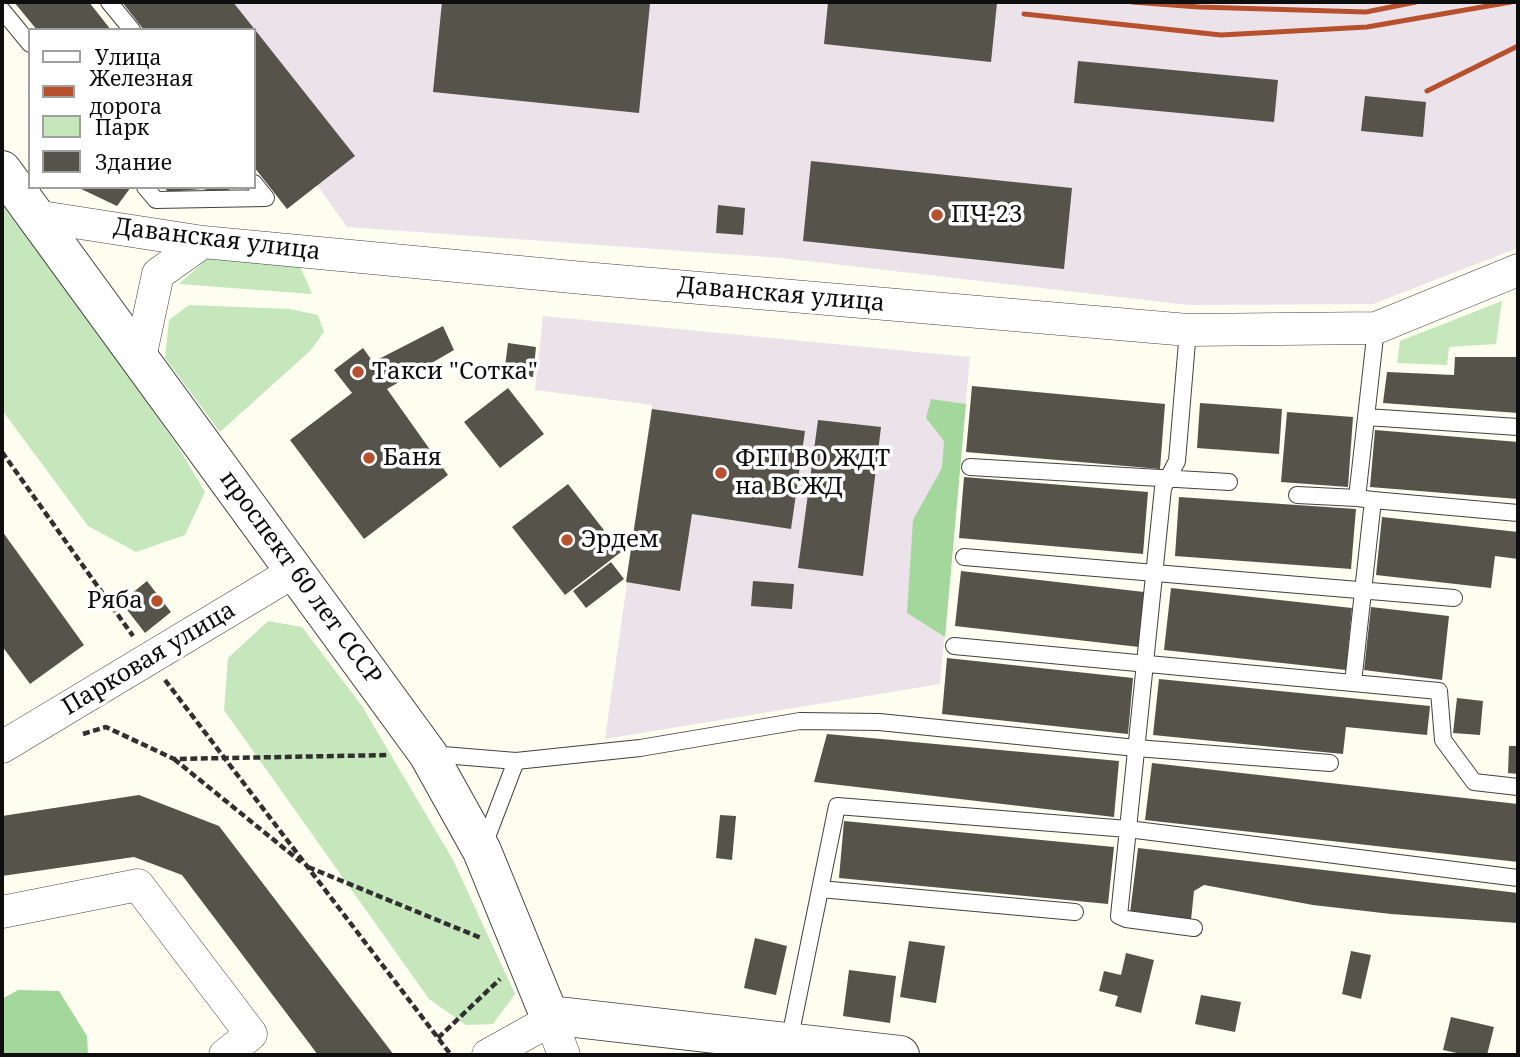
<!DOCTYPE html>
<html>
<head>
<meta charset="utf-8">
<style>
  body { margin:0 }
  #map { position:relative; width:1520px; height:1057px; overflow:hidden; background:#fdfef0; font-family:"Noto Serif",serif }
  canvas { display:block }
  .frame { position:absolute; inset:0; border:4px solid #0e0e0e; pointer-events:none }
  .legend { position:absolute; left:28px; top:28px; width:228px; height:161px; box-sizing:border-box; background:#fff; border:2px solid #9f9f9f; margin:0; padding:9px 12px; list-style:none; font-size:21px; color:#0e0e0e }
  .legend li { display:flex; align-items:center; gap:14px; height:35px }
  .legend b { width:35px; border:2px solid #9f9f9f }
</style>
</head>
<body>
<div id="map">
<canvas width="1520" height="1057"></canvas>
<div class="frame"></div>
<ul class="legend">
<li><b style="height:9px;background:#fff"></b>Улица</li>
<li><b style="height:9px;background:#b7502d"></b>Железная дорога</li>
<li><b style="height:19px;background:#c5e7bb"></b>Парк</li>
<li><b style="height:19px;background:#56534b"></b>Здание</li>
</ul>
</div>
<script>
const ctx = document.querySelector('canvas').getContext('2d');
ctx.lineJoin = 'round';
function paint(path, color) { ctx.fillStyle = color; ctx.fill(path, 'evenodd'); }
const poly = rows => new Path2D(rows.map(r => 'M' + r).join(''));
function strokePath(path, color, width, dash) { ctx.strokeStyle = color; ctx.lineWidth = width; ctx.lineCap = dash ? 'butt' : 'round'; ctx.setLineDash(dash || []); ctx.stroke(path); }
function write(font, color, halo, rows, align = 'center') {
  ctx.font = font + ' "Noto Serif",serif'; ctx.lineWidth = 7; ctx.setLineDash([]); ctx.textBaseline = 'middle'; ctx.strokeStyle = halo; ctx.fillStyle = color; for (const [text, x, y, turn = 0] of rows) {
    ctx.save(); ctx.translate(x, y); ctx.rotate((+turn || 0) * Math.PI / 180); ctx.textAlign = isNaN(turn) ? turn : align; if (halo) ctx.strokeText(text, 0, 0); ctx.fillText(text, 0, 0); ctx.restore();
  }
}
paint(poly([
  [171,2,1518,2,1518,248,1373,304,1188,305,781,258,347,227,317,185,254,105,254,30,194,30],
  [543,316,970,357,940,684,605,739,652,405,535,390]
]), '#ece3ea');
paint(poly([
  [2,205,84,313,177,445,205,492,185,535,136,552,88,526,2,410],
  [208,258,300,266,312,294,179,284],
  [1502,301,1496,344,1449,347,1447,365,1397,363,1400,341],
  [189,305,290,309,318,315,324,332,310,351,220,432,165,358,169,320],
  [268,621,302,627,362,706,453,860,515,994,493,1024,466,1025,429,999,224,710,228,658]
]), '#c5e7bb');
paint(poly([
  [931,399,966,404,945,637,907,613,913,520,942,468,944,441,926,418],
  [18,990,59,991,87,1036,88,1055,2,1055,2,999]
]), '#a4d79b');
paint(poly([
  [14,2,89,2,111,30,37,30],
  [122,2,233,2,355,156,287,209,254,167,254,30,144,30],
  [442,2,650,4,639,113,433,92],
  [828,2,997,3,991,62,824,44],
  [1078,61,1278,80,1274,122,1074,103],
  [1365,96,1426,102,1423,137,1361,131],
  [811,161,1072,188,1064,269,803,241],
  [77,187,131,187,117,206],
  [164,187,232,187,225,193,202,189,168,192],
  [718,205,745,208,743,235,716,233],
  [443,326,454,350,387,389,448,475,364,539,290,440,352,393,334,370,363,348,373,362],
  [508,343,536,347,533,377,504,374],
  [1455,357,1518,357,1518,413,1383,403,1387,372,1454,375],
  [972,386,1165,404,1160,469,966,452],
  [508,388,544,434,500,468,464,422],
  [1200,403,1282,409,1279,454,1197,448],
  [652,409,805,431,791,529,692,514,680,591,626,582],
  [1287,412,1353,417,1348,487,1281,482],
  [818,420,881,427,863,576,798,568],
  [1375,430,1518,442,1518,499,1370,487],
  [964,477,1148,492,1143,554,959,538],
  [568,484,621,552,565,595,512,527],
  [1179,497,1356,509,1351,569,1175,556],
  [1382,517,1518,532,1518,559,1495,556,1491,588,1376,575],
  [2,531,84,645,30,684,2,646],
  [611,562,624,579,586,608,573,591],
  [961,571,1144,592,1139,647,955,626],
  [147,581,171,612,145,633,121,602],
  [753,581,794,584,792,609,751,606],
  [1171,588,1352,608,1346,670,1164,650],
  [1371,607,1449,616,1442,680,1364,670],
  [947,658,1133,678,1128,734,942,714],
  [1159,679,1430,706,1427,735,1346,727,1343,754,1153,735],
  [1457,698,1483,701,1480,735,1453,733],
  [827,734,1119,761,1114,817,814,782],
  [1509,746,1518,746,1518,774,1508,773],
  [1152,763,1518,804,1518,862,1145,820],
  [139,795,219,826,394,1055,318,1055,182,875,134,857,2,876,2,816],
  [720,815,736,816,732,860,716,858],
  [844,821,1114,847,1108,904,839,878],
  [1138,848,1518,893,1518,923,1391,914,1313,905,1204,885,1194,891,1191,920,1130,913],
  [755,938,787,946,776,995,744,988],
  [909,941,945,946,936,1003,900,997],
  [1351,951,1371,955,1361,999,1342,994],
  [1126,953,1154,960,1141,1013,1115,1006,1118,996,1099,991,1104,971,1121,975],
  [849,970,896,976,890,1023,843,1016],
  [1201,995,1241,1002,1235,1032,1195,1024],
  [1451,1017,1494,1027,1487,1055,1466,1055,1443,1050]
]), '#56534b');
const service = poly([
  [109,2,132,30],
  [2,10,30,44],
  [145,187,156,200,266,198,254,183],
  [1188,330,1177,461,1163,488,1119,916,1126,919,1194,928],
  [1366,417,1518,427],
  [970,467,1229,482],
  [1297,495,1357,498],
  [1373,500,1518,513],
  [964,557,1454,598],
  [954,646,1439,691,1443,740,1474,782,1518,787],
  [1353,683,1373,500,1357,498,1376,328],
  [431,754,516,761],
  [484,845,516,761,640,748,800,721,879,722,1136,748,1330,763],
  [820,889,1075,912],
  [789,1042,837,806,1128,829,1518,878]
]);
const minor = poly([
  [35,216,203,242,583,278,1188,330,1376,328,1518,270],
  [140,358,158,274,203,242],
  [2,747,295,571],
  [2,912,138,885,251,1034,225,1055],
  [549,1015,564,1055],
  [488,1055,551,1020]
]);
const tertiary = poly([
  [2,170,428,754,482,851,549,1015,900,1055]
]);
strokePath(service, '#414141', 18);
strokePath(minor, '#414141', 33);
strokePath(tertiary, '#414141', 40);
strokePath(poly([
  [2,452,133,636],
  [165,680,451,1055],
  [83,734,106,727,174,759,389,755],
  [174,759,301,862],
  [308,867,481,938],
  [438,1038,500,979]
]), '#303030', 4.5, [7, 3.5]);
strokePath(service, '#fff', 16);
strokePath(minor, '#fff', 32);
strokePath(tertiary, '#fff', 38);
strokePath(poly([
  [1132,2,1199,7,1366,12,1416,2],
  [1024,14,1221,35,1367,27,1511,2],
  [1427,91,1518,46]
]), '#b7502d', 5);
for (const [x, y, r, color] of [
  [937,215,7,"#b7502d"],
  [358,372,7,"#b7502d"],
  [369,458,7,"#b7502d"],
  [721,473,7,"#b7502d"],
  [567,540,7,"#b7502d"],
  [157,601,7,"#b7502d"]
]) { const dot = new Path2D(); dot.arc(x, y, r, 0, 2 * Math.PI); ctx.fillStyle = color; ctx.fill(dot); strokePath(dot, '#fff', 2.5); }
write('24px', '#0e0e0e', '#fff', [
  ["ПЧ-23",951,215],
  ["Такси \"Сотка\"",372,372],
  ["Баня",383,458],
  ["ФГП ВО ЖДТ",735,459],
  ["на ВСЖД",735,487],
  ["Эрдем",581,540],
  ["Ряба",143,601,"right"]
], 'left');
write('24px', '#0e0e0e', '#fff', [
  ["Даванская улица",217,240,7],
  ["Даванская улица",781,295,5],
  ["проспект 60 лет СССР",300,578,54],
  ["Парковая улица",149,659,-31]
]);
</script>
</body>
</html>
